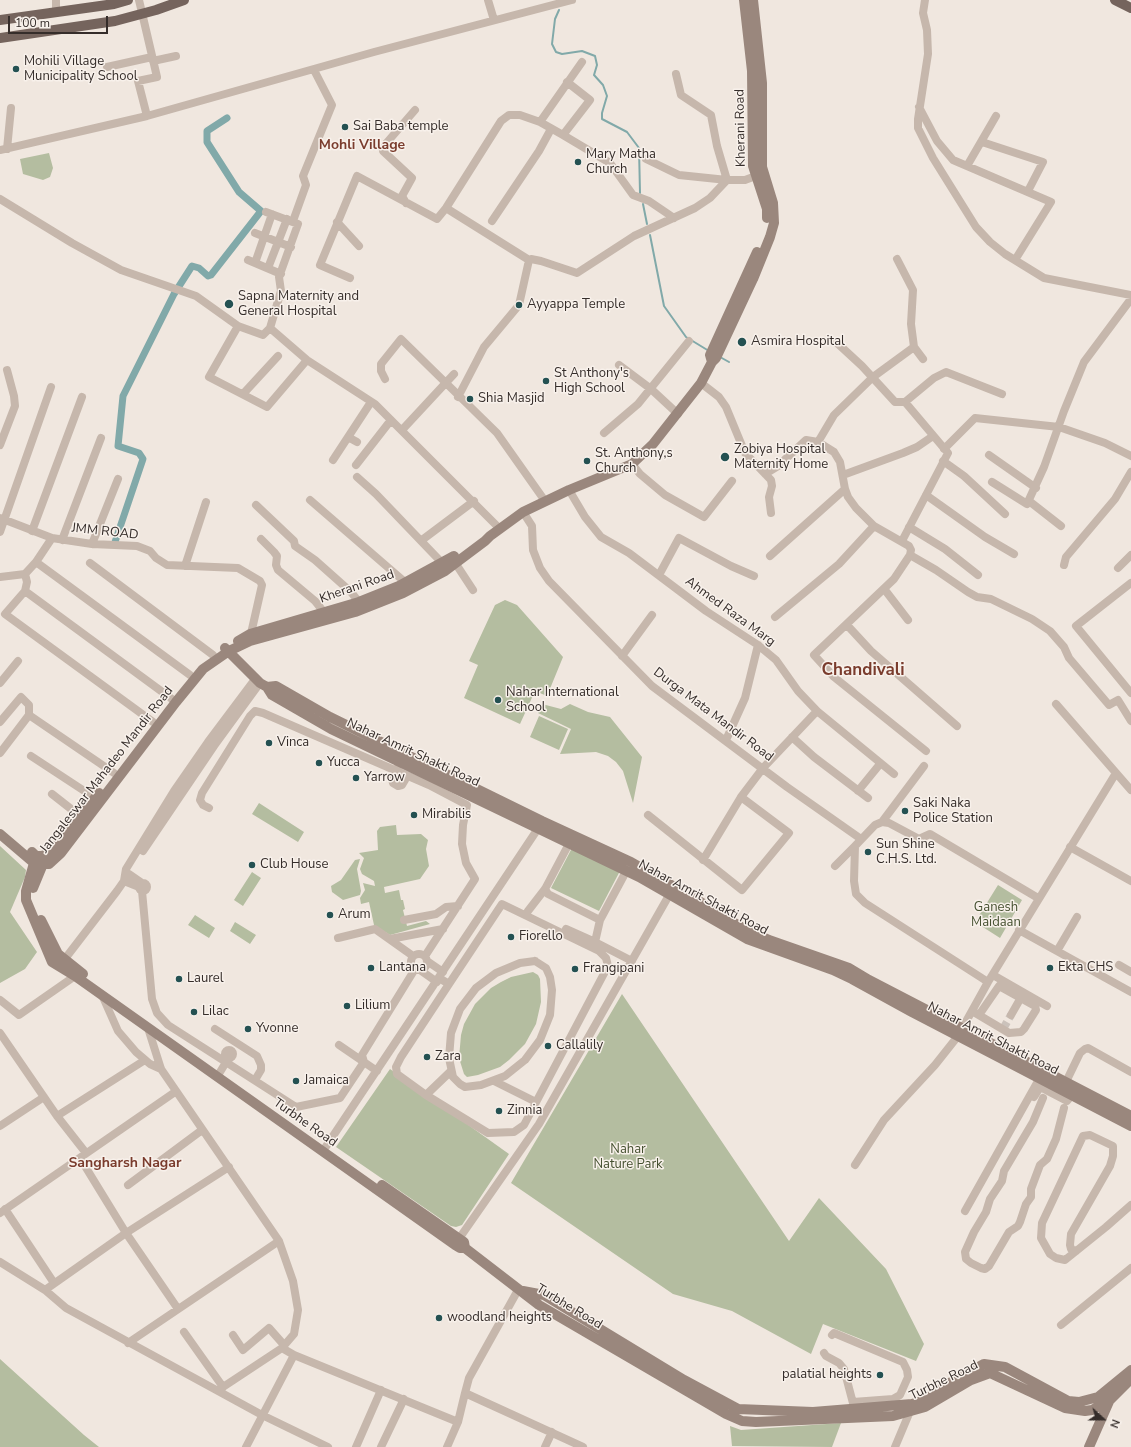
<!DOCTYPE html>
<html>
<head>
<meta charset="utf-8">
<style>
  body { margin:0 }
  #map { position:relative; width:1131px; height:1447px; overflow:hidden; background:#f0e7df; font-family:"Nunito Sans",sans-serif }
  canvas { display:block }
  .north { position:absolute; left:1083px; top:1399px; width:40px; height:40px; -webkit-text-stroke:3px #f8f1eb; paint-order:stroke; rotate:111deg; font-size:11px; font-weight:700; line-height:16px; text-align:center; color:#352d2a }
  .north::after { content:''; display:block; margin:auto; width:14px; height:18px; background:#352d2a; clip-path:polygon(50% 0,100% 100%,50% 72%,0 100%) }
  .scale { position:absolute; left:8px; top:16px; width:100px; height:18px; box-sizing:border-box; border:2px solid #352d2a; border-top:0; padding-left:5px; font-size:12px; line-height:14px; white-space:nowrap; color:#352d2a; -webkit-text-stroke:3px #f8f1eb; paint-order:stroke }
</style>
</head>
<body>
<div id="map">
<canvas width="1131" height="1447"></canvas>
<div class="north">N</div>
<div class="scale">100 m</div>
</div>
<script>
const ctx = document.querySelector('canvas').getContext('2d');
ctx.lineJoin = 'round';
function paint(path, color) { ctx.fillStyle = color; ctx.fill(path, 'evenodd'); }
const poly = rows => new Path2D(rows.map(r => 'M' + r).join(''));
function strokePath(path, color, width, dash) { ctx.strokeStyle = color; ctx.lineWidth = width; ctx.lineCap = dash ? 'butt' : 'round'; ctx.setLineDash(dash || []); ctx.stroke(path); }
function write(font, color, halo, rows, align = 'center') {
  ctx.font = font + ' "Nunito Sans",sans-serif'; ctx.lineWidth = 3; ctx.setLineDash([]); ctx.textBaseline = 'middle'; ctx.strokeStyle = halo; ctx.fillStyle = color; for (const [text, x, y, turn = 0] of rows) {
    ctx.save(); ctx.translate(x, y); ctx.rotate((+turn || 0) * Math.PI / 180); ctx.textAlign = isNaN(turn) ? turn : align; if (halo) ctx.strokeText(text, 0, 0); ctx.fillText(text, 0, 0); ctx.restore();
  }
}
paint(poly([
  [49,153,53,168,50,177,43,180,23,174,20,159],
  [505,600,517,605,563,657,547,696,535,691,520,724,464,698,478,665,469,661,495,605],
  [542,704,561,709,570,704,588,712,610,717,642,757,633,803,623,771,616,762,608,756,596,752,560,754,571,729,538,713],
  [539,716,568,729,559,750,530,737],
  [259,803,304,832,298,842,252,814],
  [396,825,397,835,421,834,428,840,426,849,429,866,420,879,384,887,385,893,399,890,401,900,403,900,405,909,403,910,407,926,426,921,430,924,390,935,374,925,369,902,361,904,360,898,365,890,363,883,375,886,374,881,362,874,360,869,364,858,359,853,378,850,377,831,380,827],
  [0,846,26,870,25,877,10,912,37,952,25,969,0,983],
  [572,848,621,869,599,911,551,888],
  [360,859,357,869,361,891,360,895,343,900,332,892,331,886,341,880,355,860],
  [252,872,261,878,243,906,234,900],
  [998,885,1022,900,1000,938,975,922],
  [195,915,215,928,209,938,188,925],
  [235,922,256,935,250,944,230,931],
  [533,972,538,975,540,979,541,1002,536,1024,525,1044,509,1060,500,1067,478,1075,467,1077,464,1074,459,1058,461,1035,464,1024,475,1004,491,988,501,982,511,977],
  [622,994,789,1241,819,1198,886,1269,924,1344,916,1361,823,1324,811,1354,732,1311,673,1294,511,1183],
  [390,1069,509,1154,462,1225,456,1227,451,1226,336,1147],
  [0,1359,84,1435,99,1447,0,1447],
  [841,1423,832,1447,732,1446,730,1426,741,1430]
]), '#b4bda0');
strokePath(poly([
  [559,10,555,19,552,44,556,52,562,54,582,51,595,56,597,65,594,75,603,85,607,96,602,113,602,119,627,132,639,148,640,193],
  [643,204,647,224],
  [650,235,664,306,686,337,709,351],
  [720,357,729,362]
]), '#81a9a9', 2);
strokePath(poly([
  [115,542,143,459,139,453,118,446,123,396,174,294,192,266,199,268,208,276,211,275,261,211,239,192,207,142,207,131,227,118]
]), '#81a9a9', 7);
strokePath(poly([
  [1003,1029,1011,1015]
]), '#cbc2bb', 8, [8, 4]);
strokePath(poly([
  [139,0,157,77,138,81,147,116],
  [488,0,494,20],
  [925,0,923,13,927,30,928,54,918,119,918,128,933,158,976,227,990,242,1005,254,1044,278,1131,295],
  [56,13,56,0],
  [153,61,176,56],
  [107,67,152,57],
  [919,107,937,141,953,160,1051,202,1015,260],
  [540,122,563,135,590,100,567,82],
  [563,135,610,163,633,195,649,201,674,218],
  [982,142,1043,162,1028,191],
  [7,149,11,108],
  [0,150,147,116,374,52,572,0],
  [646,159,679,175,727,180,717,146,711,115,681,95,676,74],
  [967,166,996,116],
  [0,199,72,243,121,270,196,296,238,326,263,335,270,328,307,360,375,404,500,529],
  [406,203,402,196,412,178,383,151,383,147,415,110],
  [446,208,529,260,531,259,541,261,577,273,634,236,695,208,710,198,727,180,745,180,761,174],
  [266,212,298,224,279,277,281,291,270,328],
  [293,221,306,185,303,176,332,105,314,70],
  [492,221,539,151,551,129],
  [337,222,359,246],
  [255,233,291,247],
  [897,259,913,290,911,324,914,347,923,359],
  [248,260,281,274],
  [255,263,272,214],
  [268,268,287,219],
  [350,278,320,265,357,176,437,219,446,208,501,121,509,115,520,115,540,122,582,62],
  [238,326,209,377,267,407,307,360],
  [836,342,862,366,895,402,905,402,948,453,902,541],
  [619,365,651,389,678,414],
  [385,379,381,371,381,364,401,339,497,433,545,501],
  [701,383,719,397,726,407,745,453,771,480,772,486,769,497,771,513],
  [243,394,278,356],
  [458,397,484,347,519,305,529,260],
  [905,402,934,378,946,372,1002,394],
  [402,430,454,374],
  [604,433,638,404,689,341],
  [348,437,357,442],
  [818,442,834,415,873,377,914,347],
  [0,445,15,406,14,396,7,370],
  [944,449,975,418,1059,427,1105,443,1131,456],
  [989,455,1036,488],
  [333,460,371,402],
  [943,461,964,476,1005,514],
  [632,464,640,474,665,495,704,517,732,481],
  [356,465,391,420],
  [765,474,778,466,806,440,818,442,834,452,840,462,845,489,848,497,856,508,874,526,909,546,911,550,910,555,894,579,814,655,834,677,926,751],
  [843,475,903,453,917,447,933,436],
  [357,477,376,494,446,567],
  [992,482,1027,504,1044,467,1064,411,1084,362,1131,299],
  [569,490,585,517,601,537,629,553,706,611,758,645,776,660,798,691,817,711,894,774],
  [926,495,985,537,1014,554],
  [310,500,406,583],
  [1029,501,1061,526],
  [256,505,294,541,295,546,315,560,351,592,362,606],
  [523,512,532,526,533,550,540,568,549,581,652,686,787,787,861,839],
  [0,518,52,538,92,544,137,546,150,551,156,558,167,565,238,568,260,581,262,585,250,638],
  [909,527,945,549,978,575],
  [32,531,82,397],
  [0,532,51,387],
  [261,539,274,552,277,556,276,565,278,570,315,601,327,616],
  [62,540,101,438],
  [422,540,474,501],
  [92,544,118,479],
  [910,555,936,570,968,592,977,597,991,599,1032,619,1050,631,1064,647,1069,658,1109,705,1118,700,1131,721],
  [770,556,845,489],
  [452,558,473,590],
  [36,562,190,675],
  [90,563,213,655],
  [1064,565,1066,557,1115,499,1131,472],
  [185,566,206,502],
  [1118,568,1131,555],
  [25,574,27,582,25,591,176,702],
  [659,575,679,538,731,566,754,576],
  [0,577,25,574,36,562,52,538],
  [1131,583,1076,626,1131,693],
  [885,590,908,620],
  [25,591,5,614,153,722],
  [775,617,839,564,874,526],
  [847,625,871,651,957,726],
  [622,656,652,615],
  [0,683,18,661],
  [1056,704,1131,790],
  [29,715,114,773],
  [0,722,21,697,29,705,29,715,0,753],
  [792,737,814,757,868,798],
  [726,740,745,698,758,645],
  [31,756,95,798],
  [398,767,392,779,393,783,398,786,402,785,405,780,402,775,399,773],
  [858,791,880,764],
  [52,794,80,816],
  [209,808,203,805,200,800,202,793,250,716,255,711,263,713,429,785,467,805,463,825,462,844,466,863,475,879,425,956],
  [648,815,742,890,789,833,741,797],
  [882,822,924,766],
  [1070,847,1131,881],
  [143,851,214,746,260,683],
  [703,860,741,797,763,768,817,711],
  [629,866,600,920,595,942,632,961],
  [835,866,855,846],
  [129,874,142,883],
  [124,881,139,887],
  '139 887a4 4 0 1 1 8 0a4 4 0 1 1-8 0Z',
  [545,889,548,894,600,920],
  [142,891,152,999,157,1013,168,1025,296,1107,340,1098,364,1062,362,1055,415,969],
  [528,911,545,889,572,838],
  [404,920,436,914,446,907,458,906],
  [566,929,595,942],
  [1019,930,1131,992],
  [338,938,375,929,413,956],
  [390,939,443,929],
  [1057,951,1077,917],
  '411 962a8 8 0 1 1 16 0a8 8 0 1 1-16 0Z',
  [427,961,443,972],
  [535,961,546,968,550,977,552,990,550,1015,540,1040,525,1060,505,1076,481,1085,465,1087,460,1084,453,1077,449,1058,451,1033,460,1009,476,988,496,973,520,963,535,961],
  [61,964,117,891,124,881,126,869,174,791,208,742,256,678],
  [1119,965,1131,972],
  [420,970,437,982],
  [993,975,1047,1006],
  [439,978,449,984,401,1057,396,1067,397,1074,426,1095,488,1133,514,1132,524,1125,608,966,606,958,599,951,502,904,449,984],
  [988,982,865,903,856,894,854,881,855,846,875,825,882,822,889,823,919,839,930,834,1038,898],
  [102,995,118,1031,136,1052,150,1064,161,1069],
  [0,1000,19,1015,75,976],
  [972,1011,1009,1033,1021,1032,1024,1029,1036,1010,1035,1006,999,986,979,1015],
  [1011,1015,1023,994],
  [148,1028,161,1069,279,1241,293,1281,298,1310,294,1334,282,1348,223,1387,220,1392],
  [215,1029,257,1056,261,1065,261,1070,255,1080],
  [0,1033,57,1116,86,1153],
  [339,1045,377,1071],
  '225 1054a4 4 0 1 1 8 0a4 4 0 1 1-8 0Z',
  [217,1077,228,1059],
  [494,1081,536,1102],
  [1064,1086,1080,1053,1085,1049,1088,1048,1131,1072],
  [426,1095,451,1071],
  [1034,1097,1039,1089,1042,1088,1067,1101,1072,1095],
  [1043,1098,1033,1122,1004,1171,1002,1181,990,1199,986,1212,974,1232,965,1252,966,1259,971,1263,981,1268,985,1269,989,1266,1009,1232,1018,1226,1020,1222,1026,1204,1031,1197,1031,1189,1040,1165,1047,1159,1056,1139,1064,1108],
  [57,1116,145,1060],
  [0,1126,44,1097],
  [323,1151,541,824],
  [80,1158,126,1233,178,1309],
  [855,1165,884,1120,935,1065,958,1036,988,982,1116,773],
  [128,1185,202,1130],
  [5,1209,54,1283],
  [965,1211,1042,1074],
  [0,1213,175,1092],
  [456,1243,539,1124,672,890],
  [1076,1251,1071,1249,1070,1245,1071,1234,1110,1166,1113,1156,1113,1146,1090,1135,1083,1136,1042,1223,1041,1238,1050,1254,1056,1258,1065,1260,1106,1227,1131,1205],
  [0,1262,45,1290,66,1308,262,1415,328,1447],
  [45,1290,126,1233,229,1167],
  [518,1290,469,1378,465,1393,583,1447],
  [1061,1325,1131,1268],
  [184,1332,223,1387],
  [233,1335,243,1350,269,1328,284,1345],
  [832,1335,834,1333,903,1362,907,1370,908,1377,900,1395,893,1399,853,1402],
  [128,1343,279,1241],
  [282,1348,294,1355,458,1422,447,1447],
  [824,1353,826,1356,839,1363,844,1369,854,1407],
  [458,1422,465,1393],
  [246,1447,294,1355],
  [356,1447,381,1390],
  [381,1447,404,1399],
  [545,1447,552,1432],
  [895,1447,911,1409]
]), '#c6b7ac', 8);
strokePath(poly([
  [744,0,752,71,753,166,767,209,767,218],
  [712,362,710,355,757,252],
  [238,641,250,634,359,602,399,586,454,556],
  [225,648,260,683,267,687,272,695,331,729,639,877,747,939,833,970,852,979,912,1012,1131,1126],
  [267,687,276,686,330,717,542,821,631,862,694,898,741,927,769,940,849,968,869,980,1131,1116],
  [0,834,34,863,49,864,61,853,176,702,203,669,229,651,250,641,355,612,403,593,445,571,485,541,490,536,523,512,569,490,632,464,653,444,701,383,712,362,716,358,753,279,770,237,774,223,773,203,762,167,762,83,753,0],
  [32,852,36,856,42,856,51,852,99,793],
  [36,856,26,891,26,900,52,962,75,976,455,1245,460,1248,465,1248,539,1305,726,1414,742,1421,756,1422,893,1416,925,1407,971,1380,990,1373,1065,1408,1085,1411,1092,1410,1111,1399,1131,1379],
  [33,888,45,859],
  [41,920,58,954,83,974],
  [382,1185,464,1242,465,1248],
  [523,1291,544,1295,684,1380,738,1409,813,1412,912,1404,925,1400,946,1385,984,1364,1005,1367,1068,1401,1079,1402,1098,1397,1131,1370],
  [1089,1447,1111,1397]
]), '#9a877d', 10);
strokePath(poly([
  [1115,0,1131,8],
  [0,20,114,4,128,0],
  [0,38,115,21,156,10,184,0]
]), '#75645d', 10);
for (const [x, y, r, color] of [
  [16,69,4,"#245152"],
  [345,127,4,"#245152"],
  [578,162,4,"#245152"],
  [229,304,5,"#245152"],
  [519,305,4,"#245152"],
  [742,342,5,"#245152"],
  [546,381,4,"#245152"],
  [470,399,4,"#245152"],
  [725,457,5,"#245152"],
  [587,461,4,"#245152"],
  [498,700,4,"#245152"],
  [269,743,4,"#245152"],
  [319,763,4,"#245152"],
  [356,778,4,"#245152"],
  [905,811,4,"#245152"],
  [414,815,4,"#245152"],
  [868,852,4,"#245152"],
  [252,865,4,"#245152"],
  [330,915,4,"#245152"],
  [511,937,4,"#245152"],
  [371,968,4,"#245152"],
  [1050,968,4,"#245152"],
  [575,969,4,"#245152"],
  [179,979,4,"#245152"],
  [347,1006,4,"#245152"],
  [194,1012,4,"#245152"],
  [248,1029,4,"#245152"],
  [548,1046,4,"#245152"],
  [427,1057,4,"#245152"],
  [296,1081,4,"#245152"],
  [499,1111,4,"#245152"],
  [439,1318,4,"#245152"],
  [880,1375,4,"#245152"]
]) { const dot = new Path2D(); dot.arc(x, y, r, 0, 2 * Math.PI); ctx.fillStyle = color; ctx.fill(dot); strokePath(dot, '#f8f1eb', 1.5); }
write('13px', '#352d2a', '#f8f1eb', [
  ["Mohili Village",24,62],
  ["Municipality School",24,77],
  ["Sai Baba temple",353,127],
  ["Mary Matha",586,155],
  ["Church",586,170],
  ["Sapna Maternity and",238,297],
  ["General Hospital",238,312],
  ["Ayyappa Temple",527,305],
  ["Asmira Hospital",751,342],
  ["St Anthony's",554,374],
  ["High School",554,389],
  ["Shia Masjid",478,399],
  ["Zobiya Hospital",734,450],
  ["Maternity Home",734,465],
  ["St. Anthony,s",595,454],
  ["Church",595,469],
  ["Nahar International",506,693],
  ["School",506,708],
  ["Vinca",277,743],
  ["Yucca",327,763],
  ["Yarrow",364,778],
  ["Saki Naka",913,804],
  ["Police Station",913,819],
  ["Mirabilis",422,815],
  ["Sun Shine",876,845],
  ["C.H.S. Ltd.",876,860],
  ["Club House",260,865],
  ["Arum",338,915],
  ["Fiorello",519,937],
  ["Lantana",379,968],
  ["Ekta CHS",1058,968],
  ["Frangipani",583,969],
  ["Laurel",187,979],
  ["Lilium",355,1006],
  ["Lilac",202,1012],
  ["Yvonne",256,1029],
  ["Callalily",556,1046],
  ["Zara",435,1057],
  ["Jamaica",304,1081],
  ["Zinnia",507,1111],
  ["woodland heights",447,1318],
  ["palatial heights",872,1375,"right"]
], 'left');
write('13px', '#352d2a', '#f8f1eb', [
  ["Kherani Road",741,128,-91],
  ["JMM ROAD",105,532,6],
  ["Kherani Road",357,587,-19],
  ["Ahmed Raza Marg",730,612,36],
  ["Durga Mata Mandir Road",713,715,37],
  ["Nahar Amrit Shakti Road",413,753,25],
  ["Jangaleswar Mahadeo Mandir Road",107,770,-52],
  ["Nahar Amrit Shakti Road",703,898,28],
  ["Nahar Amrit Shakti Road",993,1039,27],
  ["Turbhe Road",305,1123,35],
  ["Turbhe Road",569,1307,31],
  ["Turbhe Road",944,1381,-26]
]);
write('13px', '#465131', '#f8f1eb', [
  ["Ganesh",996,908],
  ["Maidaan",996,923],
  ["Nahar",628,1150],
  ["Nature Park",628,1165]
]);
write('bold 14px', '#7a3c2d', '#f8f1eb', [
  ["Mohli Village",362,146],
  ["Sangharsh Nagar",125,1164]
]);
write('bold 17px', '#7a3c2d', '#f8f1eb', [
  ["Chandivali",863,671]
]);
</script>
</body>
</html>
